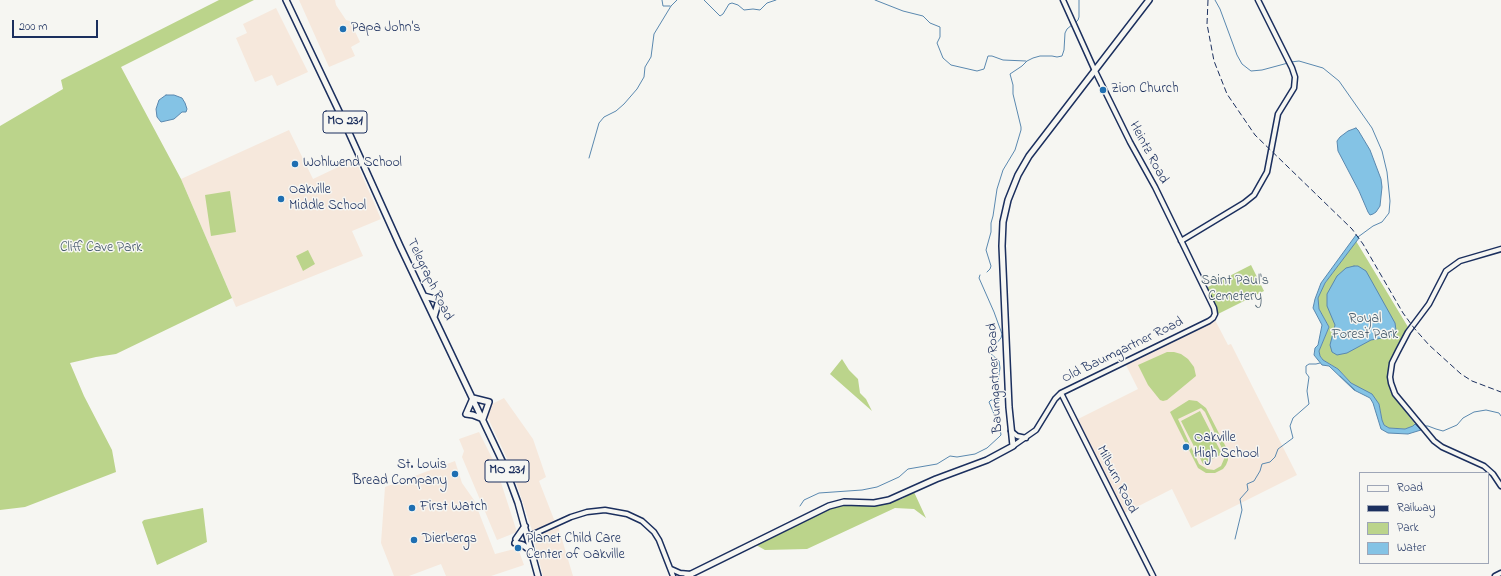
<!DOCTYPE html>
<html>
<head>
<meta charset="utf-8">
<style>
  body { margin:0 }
  #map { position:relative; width:1501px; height:576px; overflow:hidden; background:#f6f6f2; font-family:"Indie Flower",sans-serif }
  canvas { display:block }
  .legend { position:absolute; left:1359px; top:472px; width:130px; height:92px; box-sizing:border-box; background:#f6f6f2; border:1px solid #9ea6b7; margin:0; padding:5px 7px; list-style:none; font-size:12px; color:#1b2f5e }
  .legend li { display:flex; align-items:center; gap:8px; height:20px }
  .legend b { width:20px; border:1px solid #9ea6b7 }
  .scale { position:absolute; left:12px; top:20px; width:86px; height:18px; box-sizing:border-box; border:2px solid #1b2f5e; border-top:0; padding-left:5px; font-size:12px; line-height:14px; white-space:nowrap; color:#1b2f5e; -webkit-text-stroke:3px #f6f6f2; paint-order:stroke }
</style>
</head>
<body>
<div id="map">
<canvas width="1501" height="576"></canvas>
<ul class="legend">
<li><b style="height:5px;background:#f6f6f2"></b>Road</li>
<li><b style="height:5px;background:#1b2f5e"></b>Railway</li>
<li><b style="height:11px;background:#bbd48b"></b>Park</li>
<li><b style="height:11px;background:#84c3e5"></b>Water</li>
</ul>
<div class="scale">200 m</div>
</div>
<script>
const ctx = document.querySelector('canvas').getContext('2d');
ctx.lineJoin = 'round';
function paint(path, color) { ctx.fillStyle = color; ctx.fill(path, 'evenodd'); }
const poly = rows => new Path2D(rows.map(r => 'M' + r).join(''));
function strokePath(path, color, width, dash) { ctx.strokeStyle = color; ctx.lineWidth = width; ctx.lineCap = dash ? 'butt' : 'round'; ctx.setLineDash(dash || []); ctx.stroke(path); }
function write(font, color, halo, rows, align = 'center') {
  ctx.font = font + ' "Indie Flower",sans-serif'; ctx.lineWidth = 3; ctx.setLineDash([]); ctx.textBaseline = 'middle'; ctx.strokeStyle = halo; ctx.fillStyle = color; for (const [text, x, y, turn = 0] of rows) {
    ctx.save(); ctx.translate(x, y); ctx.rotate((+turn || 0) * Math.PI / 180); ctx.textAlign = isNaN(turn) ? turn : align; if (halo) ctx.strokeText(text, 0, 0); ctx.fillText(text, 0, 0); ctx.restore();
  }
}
paint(poly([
  [299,0,335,0,336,5,346,20,350,21,360,42,351,47,355,56,329,67],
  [276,8,308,72,277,86,272,75,255,82,236,38,247,33,243,24],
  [289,130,313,179,355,159,381,219,352,231,363,256,236,307,181,179],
  [1215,320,1228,345,1231,344,1297,475,1191,528,1172,489,1123,514,1076,420,1138,389,1125,363],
  [504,398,533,439,546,477,539,481,555,522,535,532,533,532,532,530,511,467,486,414,490,405],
  [479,432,495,464,517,532,497,540,462,457,464,451,459,439],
  [455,461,462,483,474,500,495,554,518,548,524,565,491,576,446,576,441,564,409,576,394,576,381,543,385,487],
  [558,526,573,576,543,576,534,541,534,538]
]), '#f6e8dc');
paint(poly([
  [219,0,254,0,121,67,181,179,232,298,116,354,96,357,70,363,84,396,112,450,116,472,25,507,0,510,0,126,63,89,61,80],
  [230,191,236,232,211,236,205,195],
  [1356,241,1408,327,1395,350,1388,371,1390,391,1415,424,1414,426,1405,429,1389,428,1384,425,1382,421,1379,404,1351,383,1338,369,1323,360,1320,356,1319,351,1329,327,1319,309,1317,298,1325,283],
  [308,250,315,264,303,271,296,256],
  [1251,265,1264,291,1218,314,1206,288],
  [1167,352,1174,352,1181,354,1188,359,1194,367,1196,376,1167,400,1163,401,1160,400,1148,385,1138,365],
  [842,359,849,370,858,379,860,393,866,399,872,411,830,374],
  [1189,400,1197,401,1206,408,1228,451,1228,460,1226,465,1223,469,1215,473,1206,473,1198,468,1170,412],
  [1201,408,1205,412,1225,455,1224,459,1221,466,1214,470,1207,469,1199,464,1178,419],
  [1200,411,1222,454,1203,464,1181,421],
  [914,492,926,518,914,509,895,508,807,549,765,550,756,545,834,507,848,505,876,506,902,499],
  [203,508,207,542,157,565,142,522,144,520]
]), '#bbd48b');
const water = poly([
  [166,95,174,95,182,98,185,103,187,109,186,112,182,112,174,119,161,122,157,117,156,109,159,100,166,95],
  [1356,128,1358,130,1370,150,1381,179,1382,187,1380,206,1376,212,1373,214,1370,215,1368,212,1359,191,1338,151,1337,141,1340,137,1348,131,1356,128],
  [1356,235,1359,238,1325,283,1318,298,1319,309,1329,327,1319,351,1320,356,1323,360,1338,369,1351,383,1372,394,1379,404,1382,420,1384,425,1389,428,1405,429,1413,426,1415,424,1421,430,1408,434,1388,433,1381,429,1373,403,1370,398,1354,390,1329,366,1322,365,1314,355,1315,348,1318,345,1322,325,1313,308,1315,299,1321,283,1356,235],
  [1354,266,1358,266,1366,271,1395,323,1396,330,1392,336,1388,337,1371,340,1347,353,1337,355,1332,352,1330,345,1335,325,1327,306,1327,294,1337,276,1346,268,1354,266]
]);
paint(water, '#84c3e5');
strokePath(water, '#5a88af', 1);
strokePath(poly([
  [662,0,663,6,670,6],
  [704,0,720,16,723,14,729,4,732,3,738,5,744,10,753,9,760,10,767,3,776,0],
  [875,0,903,11,923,16,930,23,940,27,940,37,937,43,943,58,951,65,977,71,984,69,988,56,992,56,1003,60,1026,61],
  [1215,0,1220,9,1237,55,1242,64,1251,71,1262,70,1288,63],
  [1076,22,1078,20,1079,17,1079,0],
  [1291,62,1299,61,1323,68,1339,81,1372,128,1382,151,1387,172,1390,201,1389,213,1382,222,1373,226,1358,237],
  [589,158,599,123,604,117,616,111,624,104,637,89,644,77,645,67,651,57,654,34,671,6,677,0],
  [987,272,990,269,991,266,986,250,991,232,991,223,993,216,997,189,1003,170,1015,150,1021,130,1021,127,1013,94,1013,85,1010,74,1022,66,1027,61,1033,58,1040,56,1052,56,1057,57,1062,56,1064,50,1065,33,1067,29,1073,24],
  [1340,376,1355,390],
  [1423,426,1428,426,1436,429,1443,431,1457,425,1463,418,1474,412,1486,410,1499,413,1501,416],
  [800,506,804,500,819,493,862,490,877,487,899,477,908,469,937,464,950,456,957,457,975,454,987,448,999,437,1001,435,1000,428,989,402,991,400,999,401,997,387,1000,368,999,361,989,352,1001,338,1002,334,994,312,979,278,980,275],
  [1235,539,1242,510,1240,499,1248,490,1247,484,1254,481,1260,471,1262,464,1270,462,1275,457,1278,449,1293,438,1290,426,1293,418,1309,404,1307,391,1309,377,1306,373,1306,366,1309,364,1316,364,1320,363]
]), '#5a88af', 1);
const minor = poly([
  [1181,241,1244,203,1254,195,1267,172,1278,114,1294,88,1295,77,1292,68,1258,0],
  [1501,249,1460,261,1446,271,1429,304,1408,332,1398,351,1392,363,1390,377,1391,383,1395,394,1434,441,1442,447,1484,466,1493,474,1501,486],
  [1061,393,1153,576],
  [1011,431,1017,436,1026,438],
  [1013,446,1036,430,1055,399,1061,393,1209,321,1213,318,1215,314,1214,308,1155,187,1130,142,1095,71,1063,0],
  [527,537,571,517,587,512,605,510,627,514,642,521,654,532,659,540,673,576],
  [671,569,680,573,691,574],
  [1495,576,1501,573]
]);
const major = poly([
  [286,0,345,124,400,246,504,465,518,503,538,576],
  [424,296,439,300,434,317],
  [473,398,489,402,483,419],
  [473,398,466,414,473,415,483,419],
  [516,539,525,526],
  [515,543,523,545,531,551],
  [687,576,829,506,844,502,874,503,889,500,936,479,987,460,1013,446,1009,407,1002,246,1003,222,1008,200,1018,175,1029,156,1149,0]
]);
strokePath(minor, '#1b2f5e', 7);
strokePath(major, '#1b2f5e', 8);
strokePath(minor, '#f6f6f2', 4);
strokePath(major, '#f6f6f2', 5);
strokePath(poly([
  [1208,0,1207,24,1214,61,1227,94,1255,135,1352,229,1363,244,1403,313,1414,328,1429,345,1461,374,1472,381,1501,392]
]), '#1b2f5e', 1, [6, 3]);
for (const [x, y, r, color] of [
  [343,29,4,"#1f6fb2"],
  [1103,90,4,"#1f6fb2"],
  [295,164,4,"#1f6fb2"],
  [281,199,4,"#1f6fb2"],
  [1186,447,4,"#1f6fb2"],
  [455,474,4,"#1f6fb2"],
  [412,508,4,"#1f6fb2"],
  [414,540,4,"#1f6fb2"],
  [518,548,4,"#1f6fb2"]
]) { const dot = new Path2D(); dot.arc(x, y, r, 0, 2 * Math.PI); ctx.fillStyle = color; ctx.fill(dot); strokePath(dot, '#f6f6f2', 1.5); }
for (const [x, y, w] of [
  [345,122,44],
  [507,471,44]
]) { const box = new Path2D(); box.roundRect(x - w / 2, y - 11, w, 22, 3); ctx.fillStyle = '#f6f6f2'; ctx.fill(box); strokePath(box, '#1b2f5e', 1); }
write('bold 13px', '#1b2f5e', null, [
  ["MO 231",345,122],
  ["MO 231",507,471]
]);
write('14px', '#1b2f5e', '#f6f6f2', [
  ["Papa John's",351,29],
  ["Zion Church",1111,90],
  ["Wohlwend School",303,164],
  ["Oakville",289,191],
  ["Middle School",289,207],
  ["Oakville",1194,439],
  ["High School",1194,455],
  ["St. Louis",447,466,"right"],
  ["Bread Company",447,482,"right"],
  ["First Watch",420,508],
  ["Dierbergs",422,540],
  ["Planet Child Care",526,540],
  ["Center of Oakville",526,556]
], 'left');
write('14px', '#1b2f5e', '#f6f6f2', [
  ["Heintz Road",1148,153,62],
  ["Telegraph Road",429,280,64],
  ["Old Baumgartner Road",1123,351,-26],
  ["Baumgartner Road",996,378,-93],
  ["Milburn Road",1116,480,63]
]);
write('14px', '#435869', '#f6f6f2', [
  ["Cliff Cave Park",101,249],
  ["Saint Paul's",1235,282],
  ["Cemetery",1235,298],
  ["Royal",1365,320],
  ["Forest Park",1365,336]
]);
</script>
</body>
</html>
